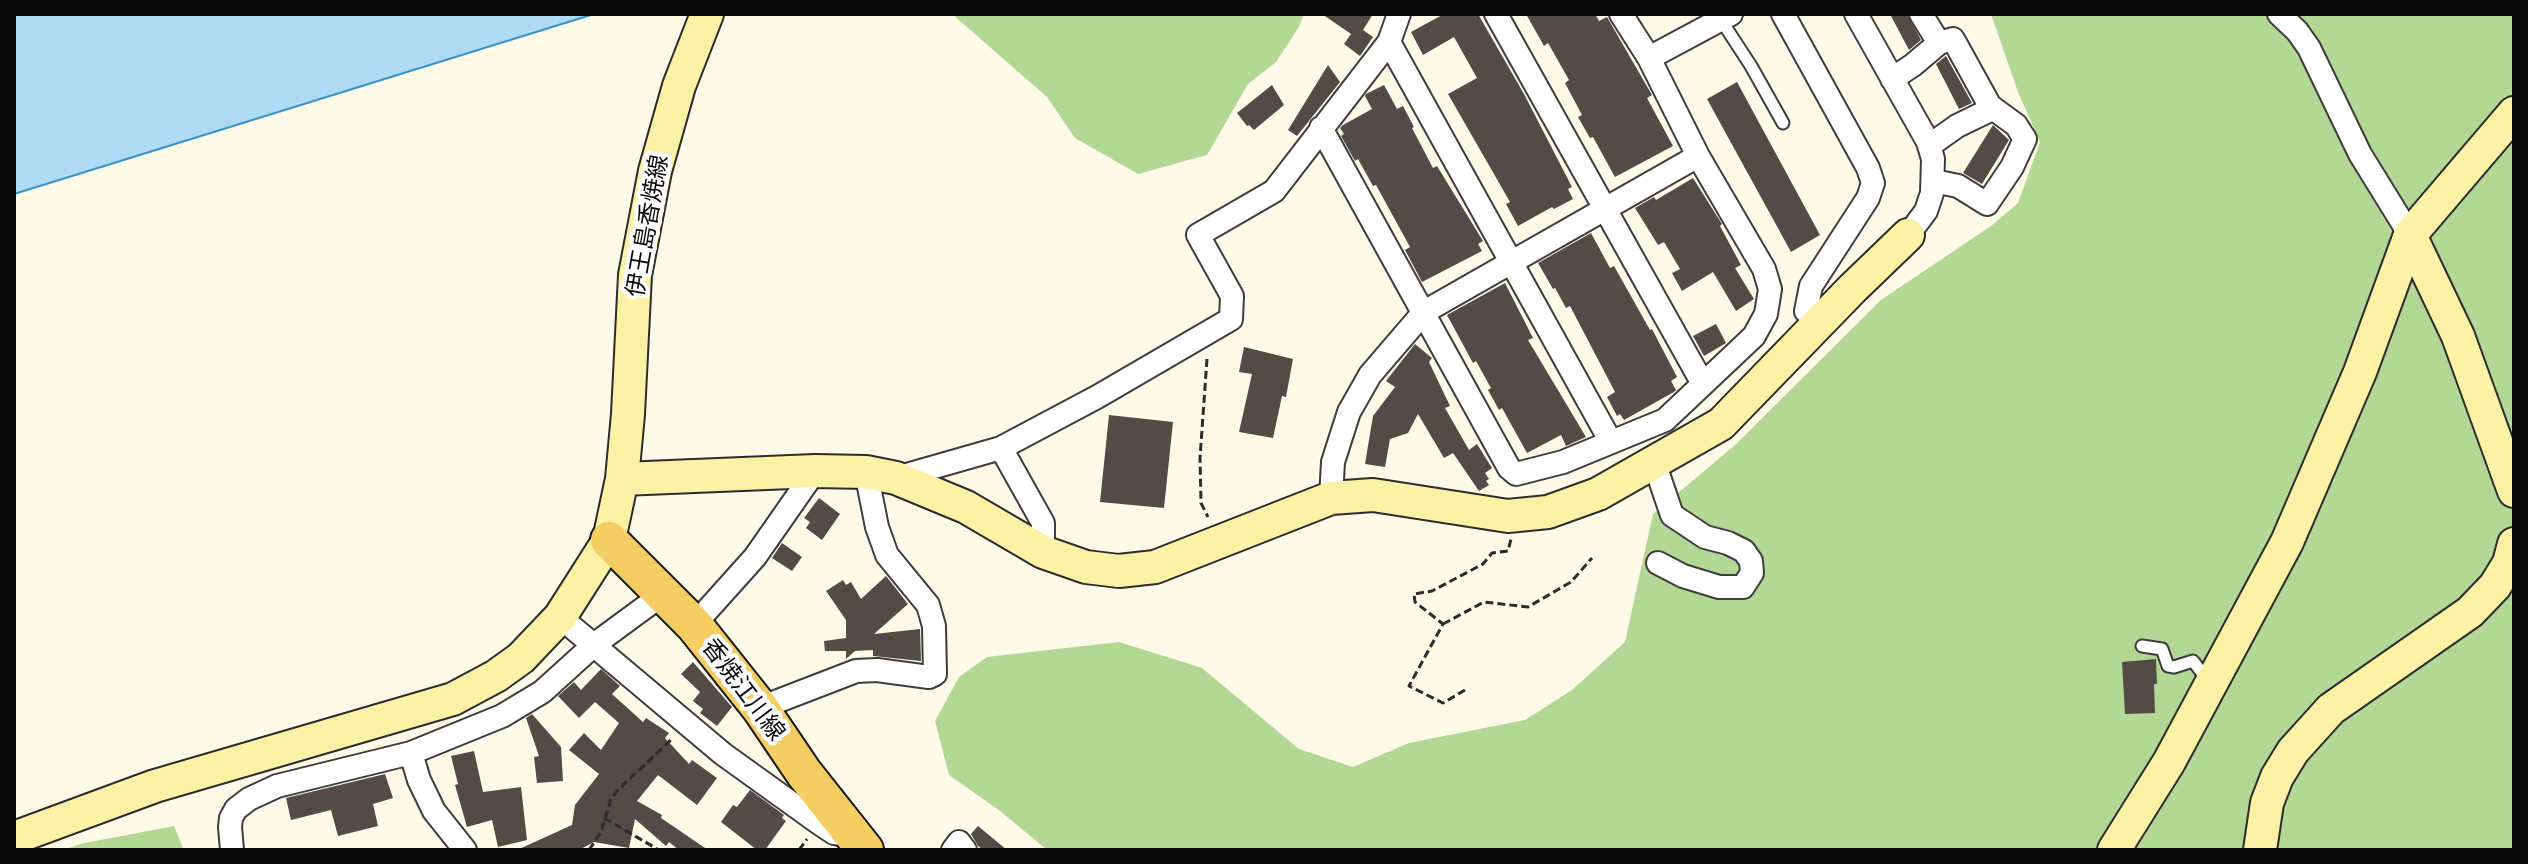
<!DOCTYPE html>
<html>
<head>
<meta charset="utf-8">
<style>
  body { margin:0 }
  #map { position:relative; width:2528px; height:864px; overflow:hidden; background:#fefae8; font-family:Literata,serif }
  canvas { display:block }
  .frame { position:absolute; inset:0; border:16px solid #0a0a0a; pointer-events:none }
</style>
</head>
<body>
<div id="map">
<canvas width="2528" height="864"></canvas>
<div class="frame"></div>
</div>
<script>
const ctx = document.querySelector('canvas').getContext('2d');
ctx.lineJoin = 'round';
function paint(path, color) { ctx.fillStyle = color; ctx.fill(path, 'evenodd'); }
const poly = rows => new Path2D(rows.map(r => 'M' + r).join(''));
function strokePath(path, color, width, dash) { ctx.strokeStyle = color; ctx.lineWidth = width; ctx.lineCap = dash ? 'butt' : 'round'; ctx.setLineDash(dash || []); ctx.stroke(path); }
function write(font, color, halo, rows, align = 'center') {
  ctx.font = font + ' Literata,"Noto Sans JP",serif'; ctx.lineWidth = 8; ctx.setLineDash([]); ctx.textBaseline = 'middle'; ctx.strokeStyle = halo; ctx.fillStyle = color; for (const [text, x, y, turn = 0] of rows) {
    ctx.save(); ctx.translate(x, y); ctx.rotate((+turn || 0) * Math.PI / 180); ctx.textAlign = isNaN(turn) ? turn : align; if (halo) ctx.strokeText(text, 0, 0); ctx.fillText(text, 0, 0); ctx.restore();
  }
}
paint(poly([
  [952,14,1304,14,1299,27,1276,62,1248,84,1207,155,1138,174,1075,138,1047,97],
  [1991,14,2514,14,2514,850,1047,850,1000,811,949,775,935,721,959,677,987,657,1119,642,1202,668,1299,749,1353,767,1409,743,1525,720,1572,690,1625,642,1653,514,1734,446,1881,300,1991,226,2018,203,2040,142,2018,92],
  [174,826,184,850,64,850,80,844]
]), '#b3d794');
const water = poly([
  [14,14,594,14,14,194,14,14]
]);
paint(water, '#afdbf4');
strokePath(water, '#3992c8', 2);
paint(poly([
  [1322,14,1373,14,1363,30,1373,37,1360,56,1344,44,1351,34],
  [1444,14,1478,14,1524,94,1572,187,1568,189,1573,199,1554,209,1552,207,1518,226,1506,204,1510,202,1448,94,1477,78,1454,37,1423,55,1411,32],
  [1526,14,1595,14,1599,21,1607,17,1652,95,1647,98,1673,146,1615,177,1593,137,1590,138,1578,117,1582,115,1565,83,1569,80,1548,43,1544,46],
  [1890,14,1907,14,1921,40,1909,50],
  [1946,56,1972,103,1959,109,1936,64],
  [1328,65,1340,82,1297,136,1288,130],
  [1737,82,1820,235,1791,252,1707,99],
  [1272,85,1284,105,1254,130,1249,125,1247,126,1237,113],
  [1384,85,1397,109,1403,106,1414,127,1412,128,1433,168,1437,166,1483,241,1478,244,1482,251,1422,282,1405,250,1410,247,1376,185,1373,186,1358,159,1355,161,1341,136,1344,134,1340,128,1343,125,1372,109,1365,96,1366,94],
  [1993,125,2009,140,1982,184,1963,173],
  [1693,178,1722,224,1720,226,1741,265,1735,268,1754,299,1736,311,1713,272,1682,291,1672,273,1680,269,1664,242,1658,245,1635,208,1654,197,1656,200],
  [1591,233,1610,268,1614,266,1650,330,1652,329,1677,377,1671,381,1676,390,1674,392,1624,420,1620,414,1617,416,1607,397,1615,392,1570,306,1566,308,1555,288,1553,289,1538,263],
  [1505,283,1533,338,1528,340,1586,437,1566,446,1561,435,1527,453,1502,408,1499,410,1488,390,1491,388,1476,361,1473,363,1447,315],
  [1716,324,1726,343,1704,356,1693,336],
  [1415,344,1432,358,1429,362,1450,406,1445,408,1469,450,1477,444,1492,468,1485,473,1489,479,1486,481,1489,485,1479,491,1453,453,1444,458,1418,414,1408,433,1390,439,1385,467,1365,464,1373,416,1395,387,1386,381],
  [1244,347,1293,359,1286,397,1282,396,1273,438,1239,432,1252,374,1239,372],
  [1109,415,1173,422,1164,508,1100,502],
  [819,498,840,514,822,540,806,528,810,522,804,518],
  [782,543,802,557,792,571,772,558],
  [886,576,908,604,874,634,920,629,921,661,873,656,873,650,855,651,846,659,846,651,825,651,824,641,846,638,846,620,826,591,843,580,846,585,851,582,861,599],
  [2156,659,2157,684,2154,684,2155,713,2125,714,2122,662],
  [693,662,732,707,717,726,700,713,703,709,693,701,700,692,681,674],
  [601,669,620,686,612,694,643,722,646,718,669,733,665,738,689,764,692,760,717,778,697,805,658,775,637,801,662,815,661,818,708,850,679,850,669,842,666,846,635,819,629,848,594,842,579,850,517,850,572,825,575,805,599,774,569,750,584,733,601,750,619,723,595,702,579,718,558,696,574,682,581,690],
  [532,714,561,747,563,781,537,783,534,757,539,756,526,718],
  [474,751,483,792,521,787,527,840,498,847,492,820,467,827,455,785,458,784,451,756],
  [385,774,393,798,373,804,378,826,338,836,331,810,291,820,286,798],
  [750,790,784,815,782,818,786,821,765,850,757,850,721,822,733,805,737,807],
  [978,826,1007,850,983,850,978,846,971,834]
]), '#534b47');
const lane = poly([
  [1721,20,1751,66,1783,123],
  [2142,646,2162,649,2168,666,2174,667,2193,661,2208,681]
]);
const street = poly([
  [1496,14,1703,384],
  [1783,14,1868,168,1873,183,1868,198,1811,286,1806,311,1820,322],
  [1856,14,1928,142,1933,159,1932,193,1926,211,1908,235],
  [2279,14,2297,31,2309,48,2360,154,2410,235],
  [1389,42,1611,442],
  [1649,58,1731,14],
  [1892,79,1913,65,1939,43,1921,14],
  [1321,128,1509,468,1516,474,1563,462,1665,420,1754,336,1766,314,1770,289,1764,269,1698,156,1649,58,1621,14],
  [1929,146,1957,126,1992,109],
  [1934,181,1958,186,1987,204,2012,167,2025,139,2016,125,1990,106,1953,39,1939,43],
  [1001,448,1043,523,1043,552],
  [1654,462,1672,515,1705,537,1728,543,1744,551,1751,561,1752,573,1743,587,1719,587,1683,576,1658,563],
  [896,478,1001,448,1097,397,1231,319,1232,296,1198,235,1274,191,1389,42,1399,14],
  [1331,498,1333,462,1349,412,1370,375,1424,312,1698,156],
  [560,617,723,754,819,823,834,833,849,835],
  [694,625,755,557,815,471],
  [760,708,856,671,877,670,929,677,935,674,934,626,928,605,887,555,877,527,866,472],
  [411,753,419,780,434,811,465,850],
  [232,850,230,827,231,818,236,809,249,799,277,786,411,753,502,716,542,692,595,644,663,594],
  [953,850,959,842,965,850]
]);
const secondary = poly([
  [2410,235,2458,336,2514,491],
  [622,479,815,471,866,472,896,478,966,507,1043,552,1086,567,1119,571,1155,567,1331,498,1373,495,1508,516,1548,512,1598,494,1721,424,1852,289,1908,235],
  [14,838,155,786,453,699,496,676,521,658,560,617,609,540,622,479,628,414,635,275,655,171,679,86,707,14],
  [2114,850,2169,762,2287,542,2360,372,2410,235,2514,113],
  [2260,850,2267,803,2277,777,2293,751,2331,709,2470,612,2495,586,2509,563,2514,544]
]);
const primary = poly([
  [609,540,694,625,760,708,804,773,865,850]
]);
strokePath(lane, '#3d3d3d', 15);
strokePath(street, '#3d3d3d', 26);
strokePath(secondary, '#2c2c2c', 36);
strokePath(primary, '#1b1b1b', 40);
strokePath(poly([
  [1207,359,1200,458,1201,503,1208,517],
  [1443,624,1484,602,1528,607,1571,582,1592,558],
  [1465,690,1443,703,1409,686,1443,624,1415,602,1414,594,1432,591,1483,564,1492,553,1508,551,1511,539],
  [604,818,659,850],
  [589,850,601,832,611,799,619,789,673,738],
  [799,850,807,839]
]), '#2c2c2c', 3, [8, 4]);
strokePath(lane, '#fff', 11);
strokePath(street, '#fff', 22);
strokePath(secondary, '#fcf1a5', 32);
strokePath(primary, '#f4ce63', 36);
write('24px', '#0a0a0a', '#fff', [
  ["伊王島香焼線",648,226,-80],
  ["香焼江川線",743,690,53]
]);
</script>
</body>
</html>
